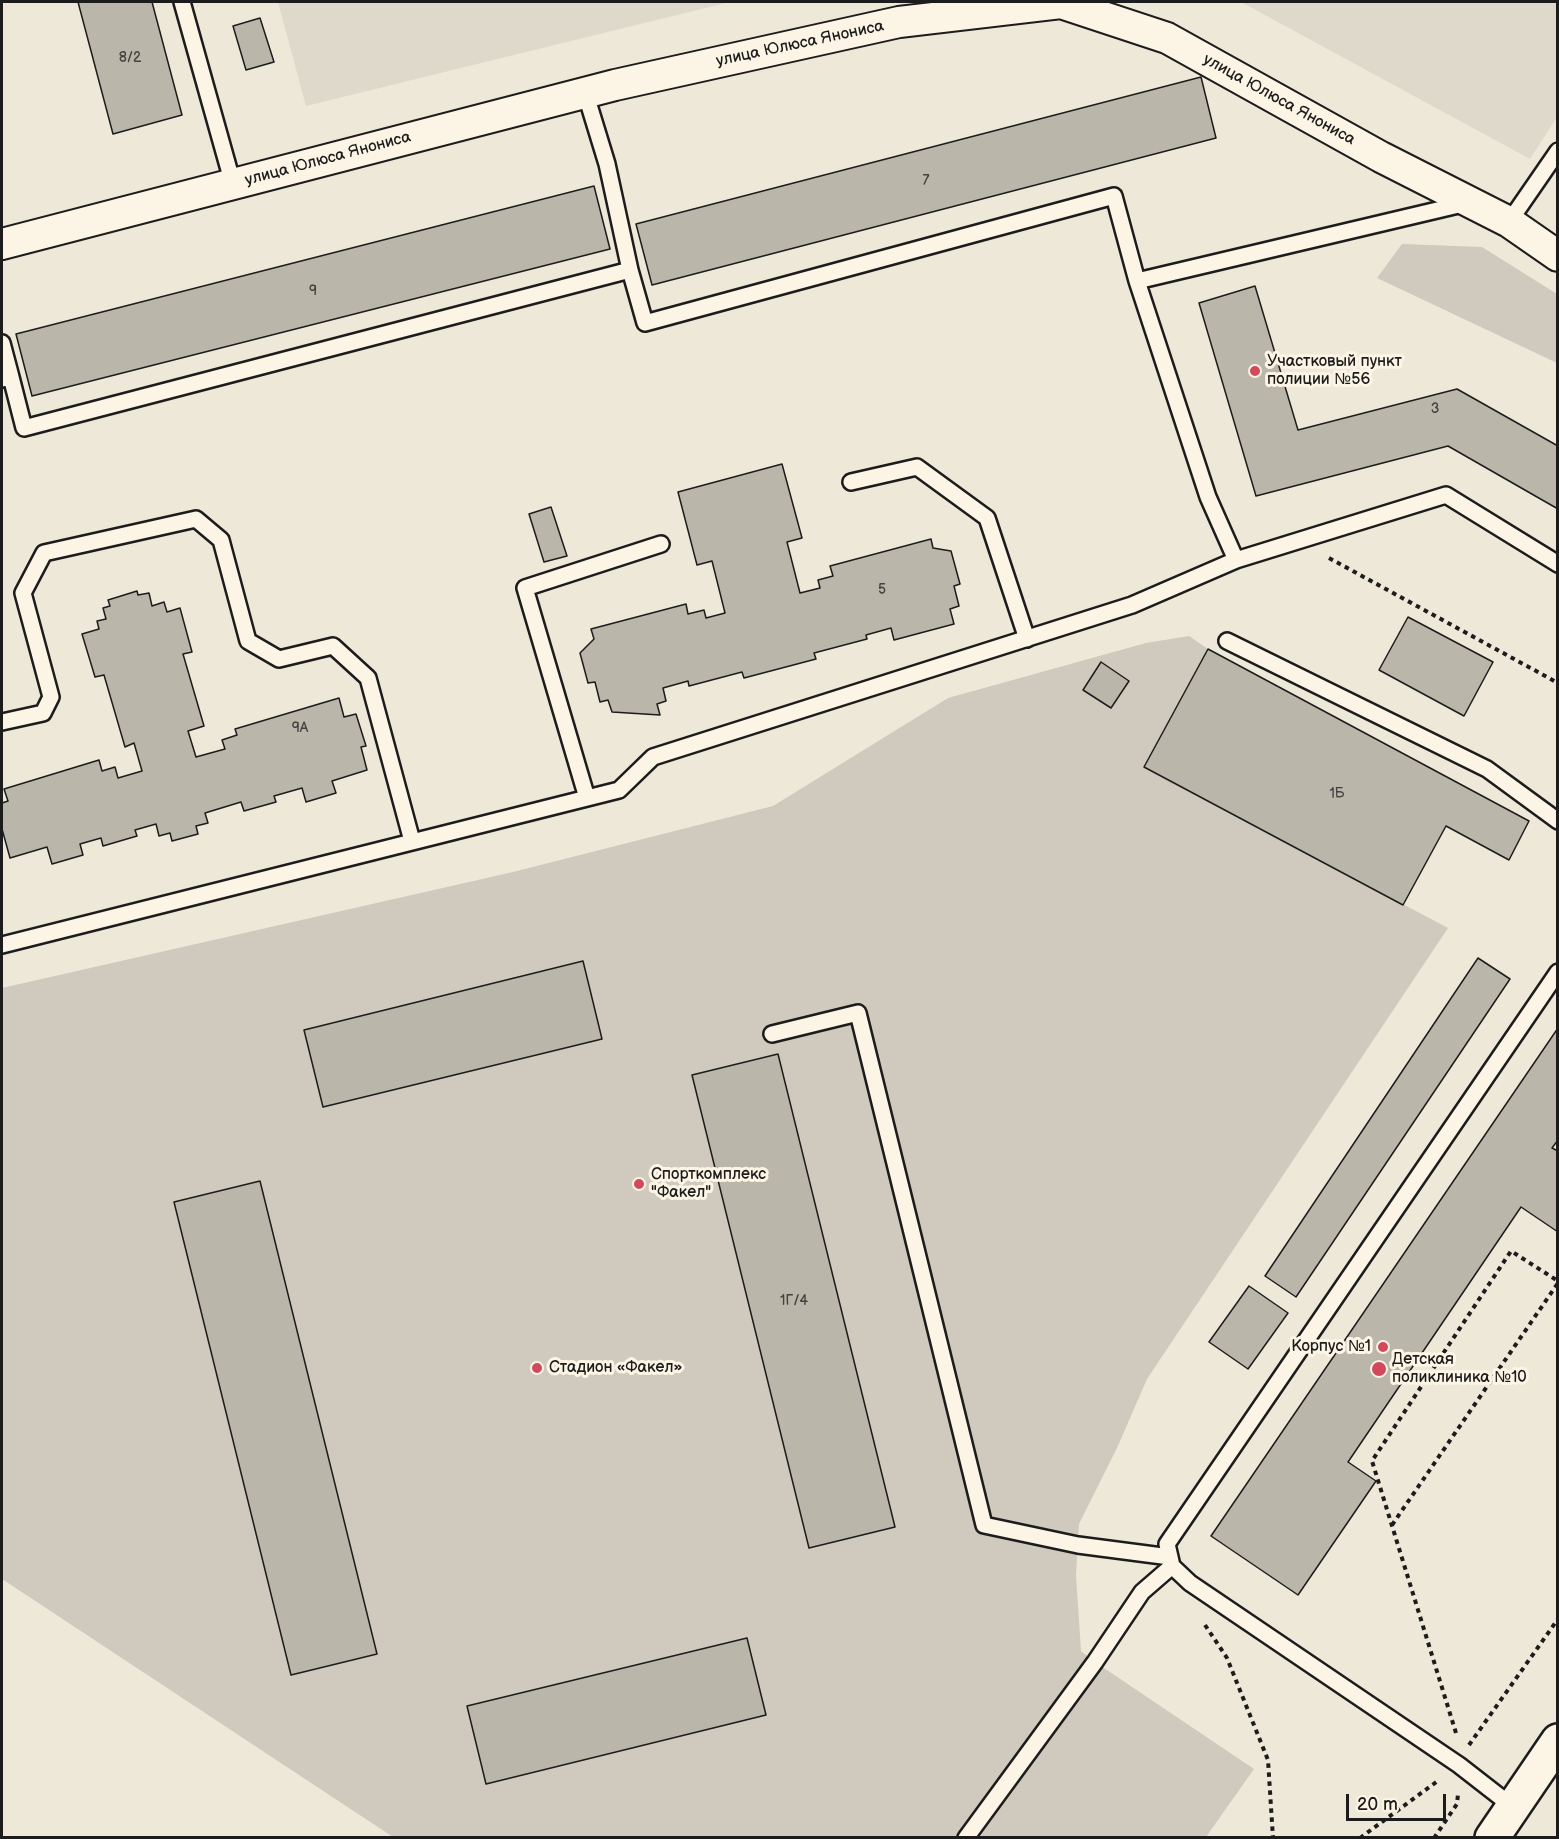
<!DOCTYPE html>
<html>
<head>
<meta charset="utf-8">
<style>
  body { margin:0 }
  #map { position:relative; width:1559px; height:1839px; overflow:hidden; background:#eee8d9; font-family:"Balsamiq Sans",sans-serif }
  canvas { display:block }
  .frame { position:absolute; inset:0; border:3px solid #1c1c1c; pointer-events:none }
  .scale { position:absolute; left:1346px; top:1794px; width:100px; height:27px; box-sizing:border-box; border:3px solid #1c1c1c; border-top:0; padding-left:8px; font-size:18px; line-height:21px; white-space:nowrap; color:#1c1c1c; -webkit-text-stroke:4px #fcf5e5; paint-order:stroke }
</style>
</head>
<body>
<div id="map">
<canvas width="1559" height="1839"></canvas>
<div class="frame"></div>
<div class="scale">20 m</div>
</div>
<script>
const ctx = document.querySelector('canvas').getContext('2d');
ctx.lineJoin = 'round';
function paint(path, color) { ctx.fillStyle = color; ctx.fill(path, 'evenodd'); }
const poly = rows => new Path2D(rows.map(r => 'M' + r).join(''));
function strokePath(path, color, width, dash) { ctx.strokeStyle = color; ctx.lineWidth = width; ctx.lineCap = dash ? 'butt' : 'round'; ctx.setLineDash(dash || []); ctx.stroke(path); }
function write(font, color, halo, rows, align = 'center') {
  ctx.font = font + ' "Balsamiq Sans",sans-serif'; ctx.lineWidth = 6; ctx.setLineDash([]); ctx.textBaseline = 'middle'; ctx.strokeStyle = halo; ctx.fillStyle = color; for (const [text, x, y, turn = 0] of rows) {
    ctx.save(); ctx.translate(x, y); ctx.rotate((+turn || 0) * Math.PI / 180); ctx.textAlign = isNaN(turn) ? turn : align; if (halo) ctx.strokeText(text, 0, 0); ctx.fillText(text, 0, 0); ctx.restore();
  }
}
paint(poly([
  [278,2,730,2,306,106],
  [1241,2,1557,2,1557,117,1530,159]
]), '#ded9cb');
paint(poly([
  [1402,244,1482,247,1557,294,1557,363,1377,278],
  [1189,636,1208,649,1144,767,1448,928,1147,1379,1117,1448,1079,1524,1076,1575,1081,1651,1095,1662,1254,1769,1206,1837,393,1837,2,1579,2,988,513,872,773,806,948,698,1146,643]
]), '#cfcabd');
const building = poly([
  [78,2,152,2,182,115,113,134,78,2],
  [260,18,274,62,246,70,233,26,260,18],
  [1201,77,1216,138,652,285,636,224,1201,77],
  [594,186,610,249,32,396,16,334,594,186],
  [1255,286,1298,430,1457,389,1558,446,1558,509,1448,446,1256,496,1199,303,1255,286],
  [782,464,802,538,787,542,800,593,820,588,818,580,833,576,830,566,931,539,933,548,951,551,960,584,954,586,959,606,950,609,954,624,894,640,891,628,866,635,867,639,814,653,816,659,744,678,742,672,689,686,688,681,663,688,666,701,657,704,660,715,612,712,608,700,600,702,595,682,588,683,580,653,594,639,591,629,686,604,688,614,704,610,706,618,725,613,712,561,697,565,678,492,782,464],
  [551,507,567,556,544,562,529,514,551,507],
  [137,591,138,595,149,593,152,606,164,602,167,612,180,608,192,652,183,654,204,726,188,731,196,757,225,749,222,740,237,735,235,729,339,698,344,717,356,714,366,746,361,747,367,770,332,781,336,793,306,802,302,788,274,796,276,802,244,811,241,802,205,813,208,823,196,826,198,834,172,841,170,833,159,836,156,824,135,830,137,836,103,846,101,838,80,844,83,855,52,864,47,847,10,858,2,829,2,803,8,801,4,789,99,760,102,771,115,767,118,778,142,771,134,743,125,747,104,675,95,677,82,634,99,629,97,621,106,619,103,608,110,606,108,600,137,591],
  [1408,617,1493,662,1464,716,1379,670,1408,617],
  [1208,649,1529,821,1509,860,1446,826,1403,905,1144,767,1208,649],
  [1101,662,1129,681,1111,708,1083,690,1101,662],
  [1478,958,1510,979,1296,1297,1265,1276,1478,958],
  [583,961,602,1039,323,1107,304,1030,583,961],
  [1558,1028,1558,1140,1552,1148,1558,1151,1558,1232,1521,1207,1348,1462,1376,1481,1298,1595,1211,1536,1558,1028],
  [778,1054,895,1527,809,1548,692,1075,778,1054],
  [260,1181,377,1654,291,1675,174,1202,260,1181],
  [1249,1286,1288,1313,1248,1369,1209,1342,1249,1286],
  [747,1638,766,1715,486,1784,467,1706,747,1638]
]);
paint(building, '#bab6aa');
strokePath(building, '#1c1c1c', 1.5);
const lane = poly([
  [182,2,233,184],
  [585,92,607,164,630,270],
  [1509,222,1558,151],
  [1137,281,1208,497,1236,560],
  [2,343,11,377,2,379],
  [11,377,24,428,630,270,645,323,1114,196,1137,281,1467,203],
  [851,482,917,467,987,518,1027,639],
  [1227,641,1487,769,1558,821],
  [2,722,43,713,51,697,23,593,44,553,196,519,221,540,248,641,279,659,333,646,368,678,412,841],
  [587,798,525,588,661,544],
  [2,945,619,790,653,757,1132,605,1236,560,1446,495,1558,564],
  [772,1034,858,1013,984,1525,1078,1545,1170,1557],
  [1513,1807,1459,1765,1190,1583,1172,1566,1167,1544,1558,972],
  [966,1838,1095,1662,1142,1592,1172,1566]
]);
const street = poly([
  [2,244,615,85,899,22,1061,3,1167,38,1381,157,1509,222,1558,256]
]);
const secondary = poly([
  [1492,1838,1558,1741]
]);
strokePath(lane, '#1c1c1c', 20);
strokePath(street, '#1c1c1c', 34);
strokePath(secondary, '#1c1c1c', 38);
strokePath(poly([
  [1329,558,1558,683],
  [1392,1525,1558,1283],
  [1205,1625,1227,1658,1268,1760,1273,1838],
  [1456,1733,1372,1461,1511,1251,1558,1281],
  [1469,1745,1558,1619],
  [1360,1838,1439,1780],
  [1434,1838,1457,1804,1458,1794]
]), '#1c1c1c', 4, [4.5, 4.5]);
strokePath(lane, '#fcf5e5', 15);
strokePath(street, '#fcf5e5', 30);
strokePath(secondary, '#fcf5e5', 33);
for (const [x, y, r, color] of [
  [1255,371,6,"#d1495b"],
  [639,1184,6,"#d1495b"],
  [1383,1347,6,"#d1495b"],
  [537,1368,6,"#d1495b"],
  [1379,1369,8,"#d1495b"]
]) { const dot = new Path2D(); dot.arc(x, y, r, 0, 2 * Math.PI); ctx.fillStyle = color; ctx.fill(dot); strokePath(dot, '#fcf5e5', 2); }
write('14px', '#444240', null, [
  ["8/2",130,58],
  ["7",926,181],
  ["9",313,291],
  ["3",1435,409],
  ["5",882,590],
  ["9А",300,728],
  ["1Б",1337,794],
  ["1Г/4",794,1301]
]);
write('16px', '#1c1c1c', '#fcf5e5', [
  ["улица Юлюса Янониса",800,44,-12],
  ["улица Юлюса Янониса",1279,100,29],
  ["улица Юлюса Янониса",328,159,-15]
]);
write('16px', '#1c1c1c', '#fcf5e5', [
  ["Участковый пункт",1267,362],
  ["полиции №56",1267,380],
  ["Спорткомплекс",651,1175],
  ["\"Факел\"",651,1193],
  ["Корпус №1",1371,1347,"right"],
  ["Детская",1392,1360],
  ["поликлиника №10",1392,1378],
  ["Стадион «Факел»",549,1368]
], 'left');
</script>
</body>
</html>
